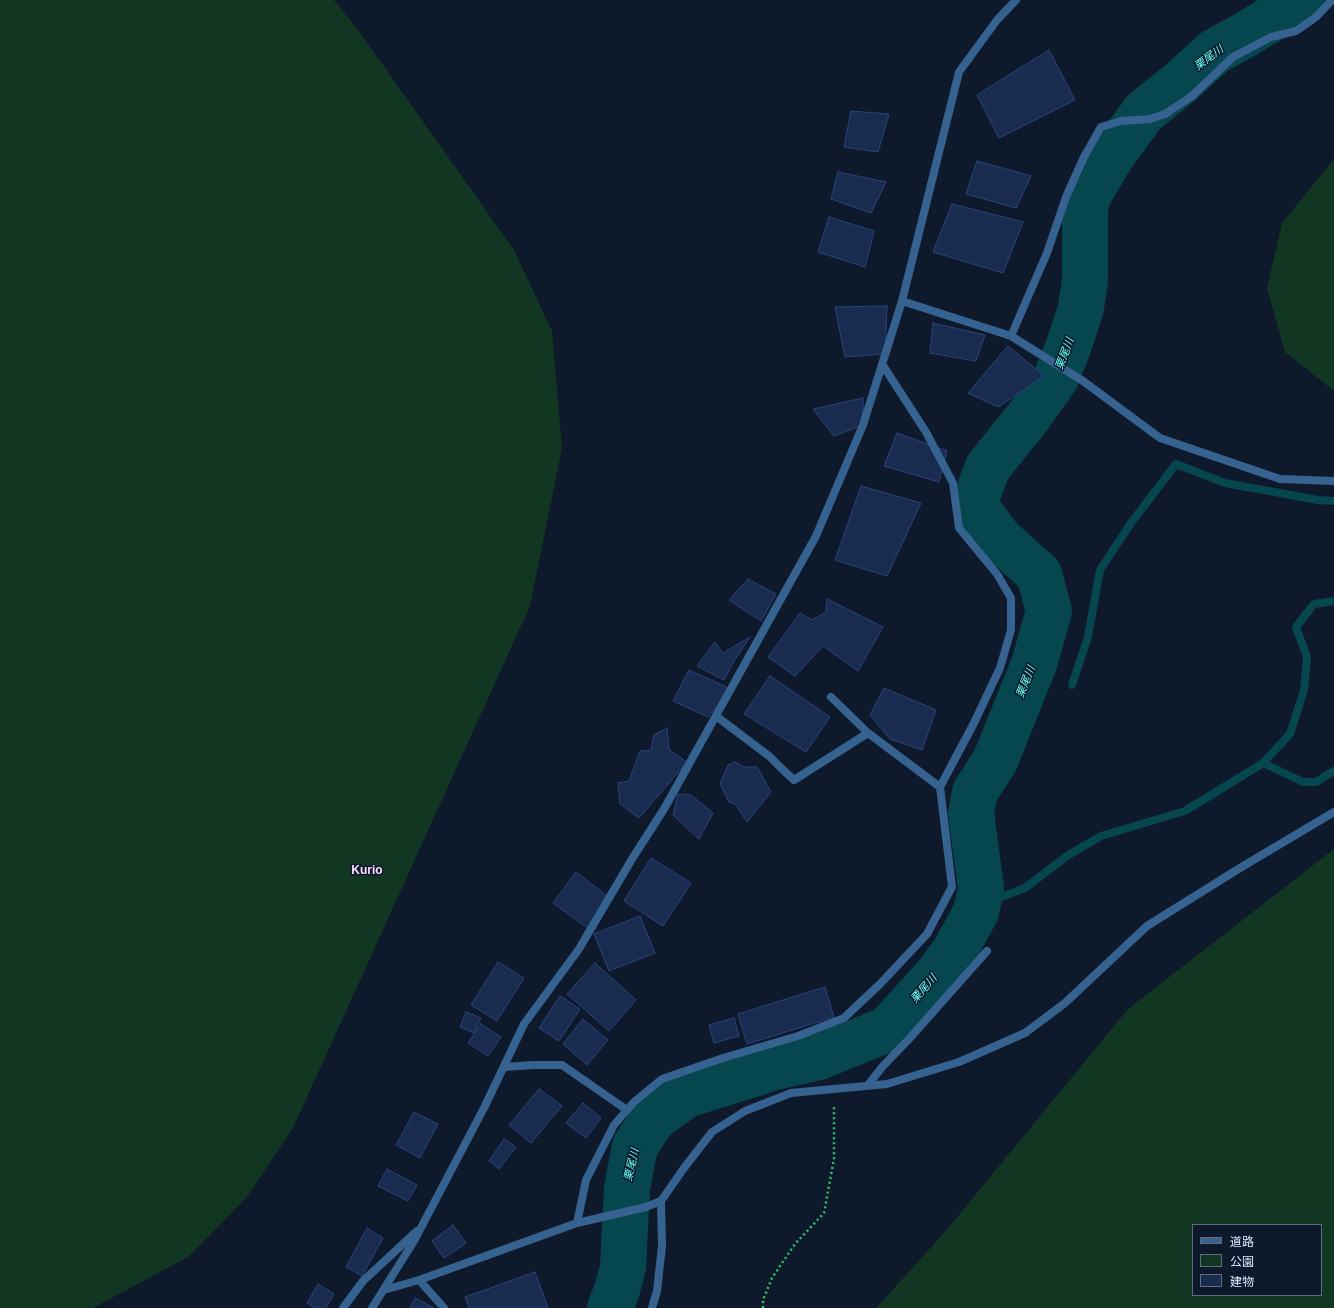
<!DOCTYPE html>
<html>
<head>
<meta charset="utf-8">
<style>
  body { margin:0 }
  #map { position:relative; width:1334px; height:1308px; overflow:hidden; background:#0f192c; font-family:Helvetica,"Noto Sans JP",sans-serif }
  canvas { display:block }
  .legend { position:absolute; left:1192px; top:1224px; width:130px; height:72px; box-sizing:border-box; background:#0f192c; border:1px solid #606c80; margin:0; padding:5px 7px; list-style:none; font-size:12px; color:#d9e9ff }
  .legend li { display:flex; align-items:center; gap:8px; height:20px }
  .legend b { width:20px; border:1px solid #606c80 }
</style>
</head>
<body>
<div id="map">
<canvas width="1334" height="1308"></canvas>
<ul class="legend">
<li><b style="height:5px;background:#36628f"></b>道路</li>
<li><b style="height:11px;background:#113621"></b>公園</li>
<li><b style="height:11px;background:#192b4f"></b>建物</li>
</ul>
</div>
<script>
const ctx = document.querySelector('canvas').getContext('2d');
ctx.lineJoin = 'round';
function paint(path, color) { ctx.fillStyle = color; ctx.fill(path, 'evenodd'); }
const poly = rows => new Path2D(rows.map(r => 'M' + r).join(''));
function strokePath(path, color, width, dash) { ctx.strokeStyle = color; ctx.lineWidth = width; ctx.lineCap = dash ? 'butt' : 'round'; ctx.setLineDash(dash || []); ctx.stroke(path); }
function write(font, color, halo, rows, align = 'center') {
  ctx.font = font + ' Helvetica,"Noto Sans JP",sans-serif'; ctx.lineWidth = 3; ctx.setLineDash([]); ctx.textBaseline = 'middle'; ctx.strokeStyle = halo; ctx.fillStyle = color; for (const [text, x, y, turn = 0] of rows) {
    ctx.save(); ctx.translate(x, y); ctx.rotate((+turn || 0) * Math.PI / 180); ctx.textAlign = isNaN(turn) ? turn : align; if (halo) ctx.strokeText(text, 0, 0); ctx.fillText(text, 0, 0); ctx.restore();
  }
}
paint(poly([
  [0,0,334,0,361,34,514,250,552,331,562,448,530,606,293,1128,247,1197,188,1257,93,1308,0,1308],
  [1334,159,1334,391,1285,352,1267,288,1282,223],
  [1334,849,1334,1308,876,1308,944,1233,1128,1009],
  [1193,1225,1321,1225,1321,1295,1193,1295]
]), '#113621');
strokePath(poly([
  [1072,685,1088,637,1100,570,1131,523,1176,464,1225,483,1318,500,1334,501],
  [1263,763,1303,782,1316,782,1334,771],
  [991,901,1025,888,1067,856,1101,836,1185,811,1263,763,1290,734,1304,690,1307,657,1296,627,1314,604,1334,601]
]), '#06464e', 8);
strokePath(poly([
  [610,1308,617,1290,623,1267,627,1188,635,1146,654,1118,686,1095,775,1067,819,1057,888,1029,937,975,954,952,976,912,981,888,971,813,975,792,995,761,1034,664,1049,611,1039,574,1000,539,980,513,976,499,988,467,1029,416,1056,378,1068,348,1081,308,1085,280,1085,213,1087,198,1111,157,1144,112,1180,83,1214,52,1243,36,1302,0]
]), '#06464e', 46);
const building = poly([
  [1049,50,1075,100,999,138,977,95,1049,50],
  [851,111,889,114,878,152,844,147,851,111],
  [977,161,1031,176,1016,208,966,194,977,161],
  [838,172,886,182,871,213,831,199,838,172],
  [952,204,1023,222,1003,273,933,252,952,204],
  [829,217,874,231,865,267,818,252,829,217],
  [887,306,885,354,845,357,835,307,887,306],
  [933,323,985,335,976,361,930,353,933,323],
  [1008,346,1044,376,998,407,968,393,1008,346],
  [863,398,863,425,834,436,813,409,863,398],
  [897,433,947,451,939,482,884,466,897,433],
  [861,486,921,503,887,576,835,560,861,486],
  [748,579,776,594,761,621,729,600,748,579],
  [827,599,883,627,858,671,823,646,795,676,768,657,800,613,812,620,826,612,827,599],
  [750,637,734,661,724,680,697,666,715,642,723,653,750,637],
  [689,670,731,689,708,717,673,701,689,670],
  [770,676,830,717,806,752,744,714,770,676],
  [884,688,936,710,922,750,890,739,870,715,884,688],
  [667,728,669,750,687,762,639,818,620,804,618,783,629,781,640,751,651,750,654,735,667,728],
  [735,762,744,767,757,767,771,792,747,822,735,804,729,802,720,784,728,765,735,762],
  [678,794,691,795,713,813,699,839,673,815,678,794],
  [651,858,691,883,663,926,624,901,651,858],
  [576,872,611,899,589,929,553,903,576,872],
  [640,916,655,953,609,971,594,934,640,916],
  [498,962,524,978,497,1021,471,1005,498,962],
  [595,963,636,1000,609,1031,567,994,595,963],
  [825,987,834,1017,747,1044,738,1014,825,987],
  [560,996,580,1009,559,1041,539,1028,560,996],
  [466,1012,481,1018,474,1033,460,1027,466,1012],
  [734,1018,739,1036,714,1043,709,1025,734,1018],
  [583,1019,608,1040,587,1065,563,1044,583,1019],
  [481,1024,501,1037,488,1056,468,1043,481,1024],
  [539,1089,562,1106,531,1143,509,1125,539,1089],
  [583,1103,601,1118,586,1138,566,1123,583,1103],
  [414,1112,438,1124,420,1158,396,1145,414,1112],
  [504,1139,516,1147,499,1169,489,1161,504,1139],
  [387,1169,417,1185,408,1201,378,1186,387,1169],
  [453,1225,466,1243,444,1258,432,1241,453,1225],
  [367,1228,383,1238,362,1276,346,1267,367,1228],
  [535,1272,548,1308,469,1308,465,1297,535,1272],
  [318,1284,334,1294,326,1308,314,1308,307,1303,318,1284],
  [415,1298,434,1308,410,1308,415,1298]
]);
paint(building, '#192b4f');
strokePath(building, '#29457c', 1);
strokePath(poly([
  [763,1308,763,1300,772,1278,795,1244,824,1213,834,1159,834,1106]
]), '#25c767', 2.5, [2, 3]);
strokePath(poly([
  [504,1067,533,1065,562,1065,627,1110]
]), '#36628f', 8);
strokePath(poly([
  [902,301,1011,336,1083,381,1160,438,1280,479,1334,481],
  [1011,336,1047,253,1066,197,1084,157,1101,127,1121,121,1150,119,1165,114,1192,96,1233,57,1271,37,1296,31,1316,17,1332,0],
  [831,697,868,733,940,787],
  [716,716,769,756,780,767,794,780,868,733],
  [868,1085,883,1066,909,1039,987,951],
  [577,1223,586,1180,614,1125,634,1102,662,1079,723,1058,798,1036,844,1018,881,983,927,934,952,887,940,787,974,723,1000,668,1011,630,1011,598,997,574,959,528,953,483,926,432,882,364],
  [419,1280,444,1308],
  [384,1290,419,1280,577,1223,646,1207,661,1201,684,1168,712,1132,745,1111,791,1093,887,1084,959,1062,1025,1033,1065,1003,1147,926,1240,868,1334,812],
  [343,1308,363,1281,417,1231],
  [372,1308,414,1241,485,1106,524,1024,579,949,632,859,664,809,816,536,863,425,902,301,959,72,997,20,1016,0],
  [652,1308,657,1291,662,1246,661,1201]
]), '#36628f', 8);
write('italic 11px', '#67fff4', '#0f192c', [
  ["栗尾川",1209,58,-37],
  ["栗尾川",1065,354,-69],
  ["栗尾川",1026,682,-68],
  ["栗尾川",924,989,-49],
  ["栗尾川",632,1165,-77]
]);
write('bold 12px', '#f9dbff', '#0f192c', [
  ["Kurio",367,871]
]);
</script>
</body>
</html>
